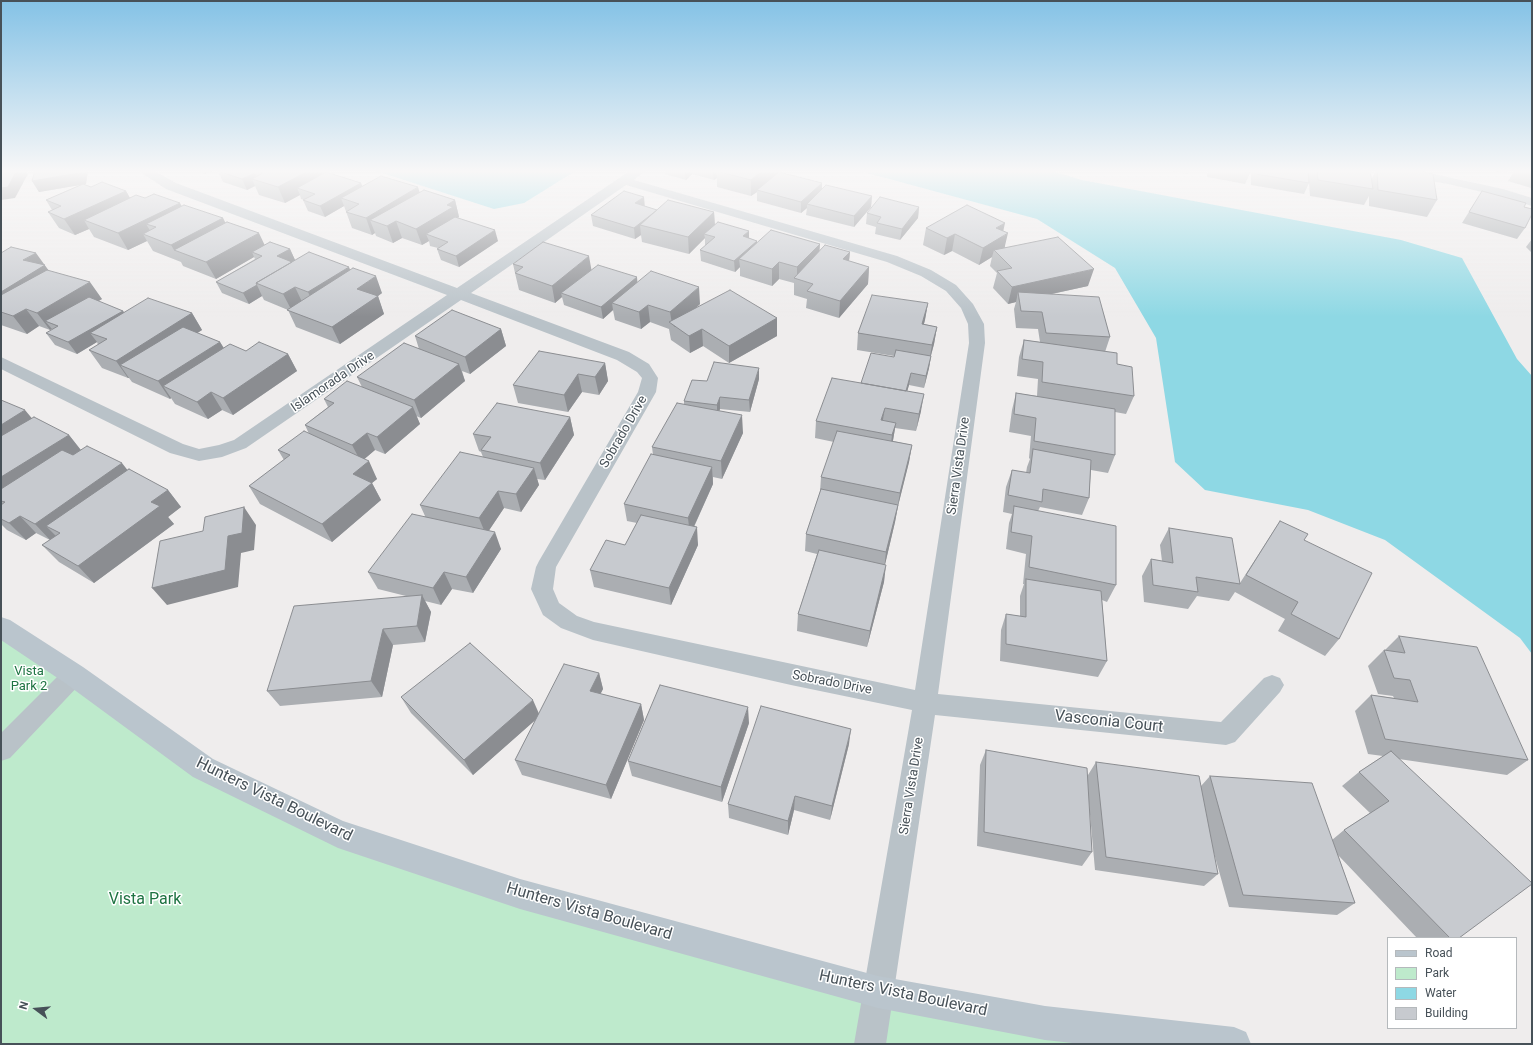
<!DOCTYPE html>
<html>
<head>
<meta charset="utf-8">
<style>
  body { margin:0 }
  #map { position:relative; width:1533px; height:1045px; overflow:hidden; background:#efeded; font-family:Roboto,sans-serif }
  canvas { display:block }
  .frame { position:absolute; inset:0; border:2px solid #475158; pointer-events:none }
  .legend { position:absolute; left:1387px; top:937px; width:130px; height:92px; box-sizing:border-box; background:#fff; border:1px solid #b5b9bc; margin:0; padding:5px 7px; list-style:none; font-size:12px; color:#475158 }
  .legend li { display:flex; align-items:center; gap:8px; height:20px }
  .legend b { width:20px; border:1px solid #b5b9bc }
  .north { position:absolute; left:16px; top:989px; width:40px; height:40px; -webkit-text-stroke:3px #fff; paint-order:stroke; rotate:286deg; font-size:11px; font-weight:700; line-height:16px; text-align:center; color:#475158 }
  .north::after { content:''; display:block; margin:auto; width:14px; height:18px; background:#475158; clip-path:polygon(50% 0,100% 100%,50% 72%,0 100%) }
</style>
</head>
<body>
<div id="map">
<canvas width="1533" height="1045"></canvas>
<div class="frame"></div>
<ul class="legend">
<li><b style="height:5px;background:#bac5cd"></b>Road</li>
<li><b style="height:11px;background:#beeacc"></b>Park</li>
<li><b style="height:11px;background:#8ed8e4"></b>Water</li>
<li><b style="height:11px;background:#c7cacf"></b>Building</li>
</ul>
<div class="north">N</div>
</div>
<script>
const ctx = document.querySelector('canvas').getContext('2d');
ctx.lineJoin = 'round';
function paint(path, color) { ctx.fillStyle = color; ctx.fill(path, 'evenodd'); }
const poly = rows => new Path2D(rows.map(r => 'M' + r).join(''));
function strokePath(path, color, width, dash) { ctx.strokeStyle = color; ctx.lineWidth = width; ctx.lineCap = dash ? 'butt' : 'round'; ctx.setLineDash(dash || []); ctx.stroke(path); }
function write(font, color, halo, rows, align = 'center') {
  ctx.font = font + ' Roboto,sans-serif'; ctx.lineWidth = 3; ctx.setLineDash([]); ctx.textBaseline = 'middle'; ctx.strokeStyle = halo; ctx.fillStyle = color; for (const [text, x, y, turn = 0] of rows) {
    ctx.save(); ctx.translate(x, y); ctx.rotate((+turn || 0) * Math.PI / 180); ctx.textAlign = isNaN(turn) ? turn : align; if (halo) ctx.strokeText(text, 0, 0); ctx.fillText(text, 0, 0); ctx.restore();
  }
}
paint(poly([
  [1,627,203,768,338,834,878,992,1234,1044,1,1044]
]), '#beeacc');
paint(poly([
  [373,170,577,170,524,203,494,209],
  [856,170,1049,170,1082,180,1401,240,1462,258,1517,359,1532,376,1532,654,1520,638,1385,540,1308,510,1205,490,1175,462,1156,338,1115,268,1037,219]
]), '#8ed8e4');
paint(poly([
  [137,170,153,170,176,183,457,288,631,170,646,170,634,180,897,256,931,270,956,285,973,304,984,324,985,343,938,694,1221,722,1264,678,1272,675,1280,678,1284,685,1280,692,1235,742,1226,745,935,715,886,1044,854,1044,912,710,791,685,593,640,561,628,543,615,531,589,536,567,539,561,638,392,642,378,637,372,617,360,461,300,246,448,222,457,199,461,170,453,1,369,1,357,183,444,199,449,219,445,234,440,447,295,166,189,137,170],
  [626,185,887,262,921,276,946,291,961,308,968,324,969,343,915,690,594,622,577,616,559,603,553,589,556,567,656,392,658,378,649,364,629,352,471,293,626,185],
  [1386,170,1415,170,1503,189,1532,198,1532,206,1499,196,1448,184,1392,174,1388,173,1386,170],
  [74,665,82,668,86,675,82,682,10,758,1,761,1,733,66,668,74,665]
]), '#b9c2c8');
paint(poly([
  [1,617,10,620,83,667,213,759,343,821,520,879,878,976,1045,1006,1234,1027,1246,1032,1251,1044,1082,1044,1045,1040,878,1008,520,909,338,848,193,777,65,683,1,640,1,617]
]), '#bac5cd');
paint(poly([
  [35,170,88,170,86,184,84,184,91,187,126,191,130,198,145,198,182,206,223,218,225,222,264,245,290,249,295,260,350,270,382,293,378,296,384,314,340,344,296,327,288,310,264,300,262,296,249,304,222,293,216,282,255,259,254,257,216,279,183,266,181,262,153,251,147,241,128,250,94,237,89,229,75,235,59,228,48,212,52,210,46,200,80,185,39,192,32,181],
  [198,170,214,170,205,174],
  [219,170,328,170,329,173,361,183,362,186,420,192,455,200,459,217,458,218,498,241,459,267,441,260,437,249,438,248,430,246,429,241,422,245,402,238,393,243,376,236,375,233,372,235,352,228,344,206,325,217,308,211,303,200,304,200,301,199,300,195,285,203,259,195,255,186,247,190,223,182,218,171],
  [665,170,782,170,780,172,822,189,872,196,871,207,854,227,806,215,807,208,801,213,757,201,757,192,751,196,717,187,717,178,714,180,692,174,686,180,665,174],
  [1167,170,1189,170,1188,174],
  [1202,170,1250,170,1250,173,1245,184,1207,177,1208,171],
  [1251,170,1308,170,1309,171,1309,170,1370,170,1371,180,1376,170,1387,171,1387,170,1413,170,1437,200,1427,217,1369,206,1369,196,1364,205,1310,196,1309,183,1304,194,1251,185],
  [1490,170,1509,170,1507,173],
  [1515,170,1532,170,1532,187,1531,188,1508,181],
  [1482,191,1524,207,1525,228,1517,239,1462,223],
  [645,206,657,210,714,212,715,225,749,238,757,243,819,251,850,252,849,261,869,267,868,284,839,318,806,308,807,299,794,295,794,283,779,279,772,286,740,276,740,267,735,272,701,261,700,250,706,245,705,245,705,238,689,254,642,242,641,235,635,239,593,226,591,215],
  [919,207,918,218,900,240,875,234,876,227,866,224,867,213],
  [926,228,1003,231,1005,247,1088,286,1052,294,1110,337,1105,352,1117,364,1134,396,1126,414,1115,412,1115,455,1108,473,1091,470,1089,498,1082,515,1040,507,1038,511,1116,585,1107,602,1102,600,1107,661,1098,677,1000,661,1001,630,1006,614,1020,616,1020,596,1024,584,1023,584,1026,554,1006,549,1009,523,1012,514,1003,512,1006,487,1012,470,1026,473,1027,467,1030,459,1029,458,1031,436,1009,432,1012,410,1016,393,1037,396,1038,379,1017,376,1019,357,1024,340,1040,342,1038,329,1016,328,1014,309,1016,302,1008,304,993,288,997,273,990,266,992,257,979,265,952,251,944,255,923,245],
  [1532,239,1532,253,1526,247],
  [1,253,44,265,49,271,102,299,98,301,123,311,124,312,192,313,202,330,197,333,220,342,224,348,246,351,288,354,297,371,233,415,222,410,208,419,175,404,171,398,170,399,132,382,129,378,128,378,102,368,89,350,98,345,97,342,77,354,55,345,46,333,52,330,52,329,50,330,39,326,27,334,1,325],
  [513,264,592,270,637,277,637,282,700,304,696,308,777,318,777,336,729,363,703,346,690,353,671,340,669,329,650,322,641,329,615,320,613,310,603,319,564,305,562,297,555,303,519,290,515,273],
  [928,303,924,324,937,327,934,344,931,356,929,368,924,388,909,385,907,391,921,411,916,431,895,428,893,441,912,445,909,462,898,506,895,522,885,564,884,582,867,647,797,631,798,614,817,554,805,551,806,534,820,492,821,477,834,442,815,438,816,421,861,383,894,357,894,356,857,350,858,333],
  [501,329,506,346,470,374,462,371,465,381,421,418,416,416,420,424,385,454,375,450,364,459,377,479,372,483,381,500,332,542,260,504,249,486,284,460,278,450,309,434,305,425,328,407,324,399,362,387,357,377,419,349,415,336],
  [605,363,608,381,599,395,582,392,568,412,518,403,513,385],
  [759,379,750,412,720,409,719,411,743,433,722,479,713,477,713,484,694,527,698,545,671,605,594,587,590,570,625,545,637,523,627,521,624,504,653,455,652,447,684,404,684,401,707,381],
  [1,400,31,418,69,435,81,450,128,470,168,490,181,507,168,517,174,524,94,583,59,562,42,545,50,540,36,533,26,540,7,530,1,524],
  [570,417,574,435,545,480,537,479,539,485,521,512,504,508,489,530,501,549,473,593,452,589,441,605,425,601,431,612,425,642,393,645,382,697,280,706,267,691,406,596,378,589,368,572,425,516,420,505,483,457,481,452,479,451,473,434],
  [1280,521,1304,540,1339,639,1325,656,1278,631,1285,619,1235,592,1229,601,1197,596,1188,609,1144,602,1142,576,1151,559,1162,561,1160,545,1169,528,1240,583],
  [1399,636,1528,760,1507,775,1399,759,1459,938,1417,938,1338,855,1355,903,1337,915,1229,907,1212,846,1218,874,1204,886,1095,870,1089,803,1092,852,1082,866,977,846,980,765,986,750,1088,775,1096,762,1201,786,1210,776,1332,840,1344,830,1370,813,1342,786,1359,772,1383,756,1368,754,1355,711,1371,695,1394,698,1393,696,1378,694,1368,666,1384,650,1385,650],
  [599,673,603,689,600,694,641,704,644,720,611,799,522,775,515,760,536,719,473,775,411,713,401,697,539,714],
  [749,723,722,802,632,776,628,761],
  [849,744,830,820,794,810,788,835,729,818,728,804]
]), '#abaeb2');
paint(poly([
  [17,170,26,170,28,174,15,198,1,200,1,188],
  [80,170,88,170,86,184,39,192,32,181],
  [203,170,214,170,205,174],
  [310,170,328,170,331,178,297,188,300,195,285,203,278,187],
  [685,170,692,170,692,174,686,180],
  [713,170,726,170,716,171,717,178,714,180],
  [763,170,782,170,758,191,757,190,757,192,751,196,751,180],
  [255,173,259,181,252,179,255,186,247,190,242,179],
  [361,183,365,193,341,198,344,206,325,217,320,206],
  [822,183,822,194,807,204,807,208,801,213,801,202],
  [418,187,423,203,370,220,375,233,372,235,366,218],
  [126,191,135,207,84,220,89,229,75,235,64,219],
  [872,196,871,207,854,227,854,216],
  [644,197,645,208,635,203],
  [455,200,459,217,426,234,429,241,422,245,416,229,447,205],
  [180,203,189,219,156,227,146,224,154,237,143,234,147,241,128,250,118,233],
  [919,207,918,218,900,240,902,229],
  [658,210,640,225,641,235,635,239,634,228],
  [714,212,715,228,704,234,705,238,689,254,688,237],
  [223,218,231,235,174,250,171,245],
  [396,221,402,238,393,243,387,226],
  [1005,223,1002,237,1008,233,1004,250,994,250,992,257,979,265,983,248,996,228],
  [495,230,498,241,459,267,456,256],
  [749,231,749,242,743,236],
  [259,233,267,250,252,252,254,257,216,279,206,262],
  [955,234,952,251,944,255,947,238],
  [757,241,757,252,739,259,740,267,735,272,734,261],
  [820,244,819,261,797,279,797,267],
  [290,249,295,260,282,268,277,256],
  [850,252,848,269,843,259],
  [36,253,57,282,5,314,1,309,1,292,23,260],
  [589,256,592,273,561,293,562,297,555,303,552,286],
  [779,262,779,279,772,286,772,269],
  [349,267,356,284,316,309,308,292],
  [869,267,868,284,839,318,840,301],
  [1094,269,1088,286,1019,301,1018,292,1016,302,1008,304,1012,287],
  [376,276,382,293,378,296,384,314,340,344,332,327,357,289],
  [637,277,638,289,612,303,613,310,603,319,601,307],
  [90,282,102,299,57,326,45,321,52,329,50,330,37,313],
  [257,285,262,296,249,304,243,293],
  [295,287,303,304,292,311,283,294],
  [699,287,700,304,675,327,672,324,670,312],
  [928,303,925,320,919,341,922,324],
  [648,305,650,322,641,329,639,312],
  [26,309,39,326,27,334,13,316],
  [123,311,131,322,90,333,97,342,77,354,68,342],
  [192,313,202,330,137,372,120,365,129,378,128,378,116,361],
  [777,318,777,336,729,363,729,346],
  [937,327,934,344,929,362,932,345],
  [501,329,506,346,470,374,465,357],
  [702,329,703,346,690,353,689,336],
  [220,342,230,359,163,386,171,398,170,399,158,381],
  [288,354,297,371,233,415,223,398],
  [931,356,929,368,924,388,926,376],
  [605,363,608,381,599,395,595,377],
  [459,364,465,381,421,418,414,400],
  [759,368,759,379,750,412,749,400],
  [911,373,909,385,904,403,906,391],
  [578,374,582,392,568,412,564,395],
  [211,392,222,410,208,419,197,402],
  [924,394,921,411,916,431,919,414],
  [720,397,720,409,717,417,717,405],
  [413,407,420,424,385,454,377,437],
  [885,408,882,425,881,420],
  [25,410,40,428,1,452,1,425],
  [742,415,743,433,722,479,721,461],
  [570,417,574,435,545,480,540,463],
  [896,423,893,440,890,452,892,435],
  [367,433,375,450,361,462,352,445],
  [69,435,83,453,1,490,1,477],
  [912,445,909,462,898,506,895,522,884,569,886,552,897,509,900,493],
  [369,461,377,479,362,491,353,474],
  [122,463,136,481,60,533,46,526,57,537,51,541,35,524],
  [712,467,713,484,690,535,688,518],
  [534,468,539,485,521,512,516,494],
  [372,483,381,500,332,542,322,524],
  [168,490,181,507,168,517,174,524,94,583,78,566,151,502],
  [498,491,504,508,486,535,479,518],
  [244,507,256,525,254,550,241,553,238,587,167,605,152,588,228,536],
  [20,516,36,533,26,540,9,523],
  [697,527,698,545,671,605,669,588],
  [495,532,501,549,473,593,466,577],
  [886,565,884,582,867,647,870,631],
  [444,572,452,589,441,605,433,588],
  [422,595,431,612,425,642,417,626],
  [383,629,393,645,382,697,371,681],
  [599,673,603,689,594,707,590,691],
  [533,700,540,716,473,775,464,760],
  [641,704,644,720,611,799,606,785],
  [748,707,749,723,722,802,721,787],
  [851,729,849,744,830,820,832,806],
  [795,796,794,810,788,835,788,821]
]), '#8b8d91');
const building = poly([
  [1,170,17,170,8,187,1,188,1,170],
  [35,170,80,170,79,173,32,181,35,170],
  [219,170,254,170,255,173,242,179,218,171,219,170],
  [254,170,310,170,278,187,252,179,263,173,254,170],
  [717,170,763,170,751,180,716,171,717,170],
  [1235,170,1250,170,1250,173,1235,170],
  [1256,170,1308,170,1309,183,1256,174,1256,170],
  [1317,170,1370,170,1373,189,1318,180,1317,170],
  [1377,170,1383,170,1390,172,1390,170,1413,170,1433,174,1437,200,1378,190,1377,170],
  [326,172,361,183,320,206,303,200,315,194,297,188,326,172],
  [779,172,822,183,801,202,757,190,779,172],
  [381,176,418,187,366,218,346,212,359,204,341,198,381,176],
  [102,182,126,191,64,219,48,212,61,206,46,200,83,184,91,187,102,182],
  [826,185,872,196,854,216,807,204,826,185],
  [424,190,455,200,447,205,453,207,416,229,396,221,387,226,370,220,424,190],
  [624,191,644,197,635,203,657,210,634,228,591,215,624,191],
  [1482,191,1526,203,1524,207,1532,209,1532,214,1525,228,1469,212,1482,191],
  [154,194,180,203,118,233,84,220,136,195,145,198,154,194],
  [880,197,919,207,902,229,877,223,881,217,867,213,880,197],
  [668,200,714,212,688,237,640,225,668,200],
  [184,205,223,218,171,245,143,234,156,227,146,224,184,205],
  [967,205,1005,223,996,228,1008,233,983,248,955,234,947,238,926,228,967,205],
  [455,217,495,230,456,256,437,249,448,242,426,234,455,217],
  [227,222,259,233,206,262,174,250,227,222],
  [718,222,749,231,743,236,757,241,734,261,700,250,715,237,704,234,718,222],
  [771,230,820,244,797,267,779,262,772,269,739,259,771,230],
  [1058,237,1094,269,1012,287,997,271,1012,268,994,250,1058,237],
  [270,242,290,249,277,256,292,262,256,283,257,285,243,293,216,282,262,256,252,252,270,242],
  [543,242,589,256,552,286,515,273,523,267,513,264,543,242],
  [825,245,850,252,843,259,869,267,840,301,807,291,813,284,794,278,825,245],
  [11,247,36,253,23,260,45,265,1,292,1,253,11,247],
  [309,252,349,267,308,292,295,287,283,294,256,283,309,252],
  [598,265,637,277,601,307,561,293,598,265],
  [353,268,376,276,357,289,378,296,332,327,287,310,353,268],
  [47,270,90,282,37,313,26,309,13,316,1,312,1,295,47,270],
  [651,271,699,287,670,312,648,305,639,312,612,303,651,271],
  [730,290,777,318,729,346,702,329,689,336,669,322,730,290],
  [1018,292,1099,297,1110,337,1046,333,1042,312,1021,311,1018,292],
  [872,295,928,303,922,324,937,327,932,345,858,333,872,295],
  [89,297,123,311,68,342,46,333,58,326,45,321,89,297],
  [148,298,192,313,116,361,89,350,107,339,90,333,148,298],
  [452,310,501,329,465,357,415,336,452,310],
  [183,327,220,342,158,381,120,365,183,327],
  [1024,340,1117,353,1117,364,1132,367,1134,396,1042,382,1043,362,1022,359,1024,340],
  [259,342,288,354,223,398,211,392,197,402,163,386,230,344,246,351,259,342],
  [404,343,459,364,414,400,357,377,404,343],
  [896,350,931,356,926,376,911,373,906,391,861,383,871,353,894,357,896,350],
  [539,351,605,363,595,377,578,374,564,395,513,385,539,351],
  [714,362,759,368,749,400,720,397,717,405,684,401,692,380,707,381,714,362],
  [832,378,924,394,919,414,885,408,881,420,896,423,892,435,816,421,832,378],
  [347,381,413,407,377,437,367,433,352,445,305,425,334,403,324,399,347,381],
  [1016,393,1115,409,1115,455,1034,441,1036,418,1014,414,1016,393],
  [1,400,25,410,1,425,1,400],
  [497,403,570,417,540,463,481,450,491,437,473,434,497,403],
  [677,403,742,415,721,461,652,447,677,403],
  [34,417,69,435,1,477,1,436,34,417],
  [304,431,369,461,353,474,372,483,322,524,249,486,290,455,278,450,304,431],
  [837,431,912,445,900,493,821,477,837,431],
  [87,446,122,463,35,524,20,516,9,523,1,519,1,505,5,502,1,501,1,489,62,450,73,455,87,446],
  [1033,449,1091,460,1089,498,1043,489,1042,502,1008,495,1012,470,1030,473,1033,449],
  [460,452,534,468,516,494,498,491,479,518,420,505,460,452],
  [651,454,712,467,688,518,624,504,651,454],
  [129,469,168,490,151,502,160,506,78,566,42,545,60,533,46,526,129,469],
  [821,489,898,505,886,552,806,534,821,489],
  [1014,506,1116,526,1116,585,1029,567,1032,536,1011,532,1014,506],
  [244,507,242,533,228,536,225,570,152,588,160,541,203,531,205,517,244,507],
  [412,514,495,532,466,577,444,572,433,588,368,572,412,514],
  [641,515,697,527,669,588,590,570,606,540,625,545,641,515],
  [1280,521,1308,534,1304,540,1372,573,1339,639,1291,614,1298,602,1246,575,1280,521],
  [1169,528,1232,538,1240,584,1196,577,1198,592,1153,585,1151,559,1173,563,1169,528],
  [819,550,886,565,870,631,798,614,819,550],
  [1026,579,1101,591,1107,661,1006,644,1006,614,1026,617,1026,579],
  [422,595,417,626,383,629,371,681,267,691,294,606,422,595],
  [1399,636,1477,647,1528,760,1385,739,1371,695,1418,702,1410,680,1394,678,1384,650,1405,653,1399,636],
  [470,643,533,700,464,760,401,697,470,643],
  [564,664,599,673,590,691,641,704,606,785,515,760,564,664],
  [660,685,748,707,721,787,628,761,660,685],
  [761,706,851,729,832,806,795,796,788,821,728,804,761,706],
  [986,750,1087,768,1092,852,984,832,986,750],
  [1391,751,1532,883,1532,884,1459,938,1450,938,1344,830,1389,801,1359,772,1391,751],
  [1096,762,1199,776,1218,874,1106,857,1096,762],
  [1210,776,1312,783,1355,903,1243,895,1210,776]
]);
paint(building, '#c7cacf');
strokePath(building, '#8b8d91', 1);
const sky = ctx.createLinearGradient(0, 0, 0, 317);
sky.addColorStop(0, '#84c2e6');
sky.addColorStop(0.54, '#f8f7f7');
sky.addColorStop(1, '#f8f7f700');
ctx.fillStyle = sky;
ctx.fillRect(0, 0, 1533, 317);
write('13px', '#475158', '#fff', [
  ["Islamorada Drive",333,382,-34],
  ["Sobrado Drive",624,432,-60],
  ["Sierra Vista Drive",959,466,-82],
  ["Sobrado Drive",832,683,11],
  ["Sierra Vista Drive",912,786,-81]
]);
write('13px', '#1e7342', '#fff', [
  ["Vista",29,672],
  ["Park 2",29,687]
]);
write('16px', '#475158', '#fff', [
  ["Vasconia Court",1109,722,6],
  ["Hunters Vista Boulevard",274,800,26],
  ["Hunters Vista Boulevard",589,912,16],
  ["Hunters Vista Boulevard",903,994,12]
]);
write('16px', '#1e7342', '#fff', [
  ["Vista Park",145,900]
]);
</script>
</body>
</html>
